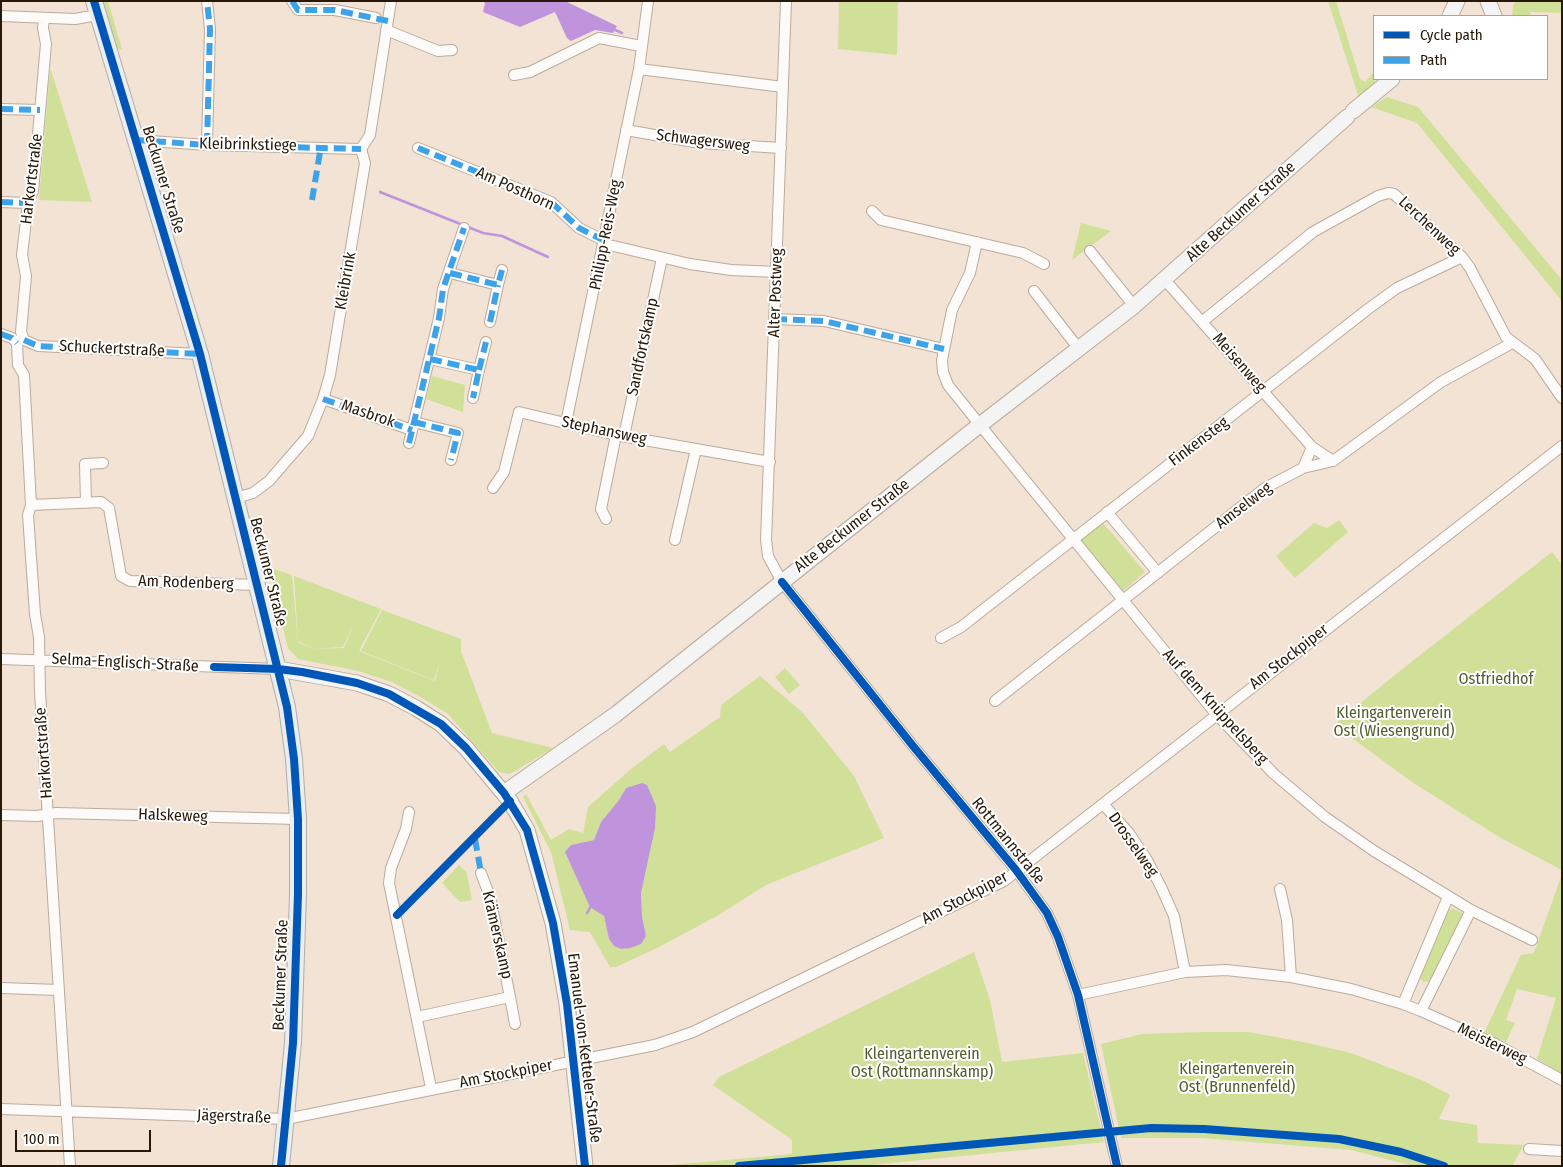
<!DOCTYPE html>
<html>
<head>
<meta charset="utf-8">
<style>
  body { margin:0 }
  #map { position:relative; width:1563px; height:1167px; overflow:hidden; background:#f2e3d5; font-family:"Fira Sans Condensed",sans-serif }
  canvas { display:block }
  .frame { position:absolute; inset:0; border:2px solid #271807; pointer-events:none }
  .legend { position:absolute; left:1373px; top:15px; width:175px; height:65px; box-sizing:border-box; background:#fff; border:1px solid #a9a39c; margin:0; padding:6px 9px; list-style:none; font-size:15px; color:#271807 }
  .legend li { display:flex; align-items:center; gap:10px; height:25px }
  .legend b { width:25px; border:1px solid #a9a39c }
  .scale { position:absolute; left:15px; top:1130px; width:136px; height:22px; box-sizing:border-box; border:2px solid #271807; border-top:0; padding-left:6px; font-size:15px; line-height:18px; white-space:nowrap; color:#271807; -webkit-text-stroke:4px #fff; paint-order:stroke }
</style>
</head>
<body>
<div id="map">
<canvas width="1563" height="1167"></canvas>
<div class="frame"></div>
<ul class="legend">
<li><b style="height:6px;background:#0057b8"></b>Cycle path</li>
<li><b style="height:6px;background:#3ea2e9"></b>Path</li>
</ul>
<div class="scale">100 m</div>
</div>
<script>
const ctx = document.querySelector('canvas').getContext('2d');
ctx.lineJoin = 'round';
function paint(path, color) { ctx.fillStyle = color; ctx.fill(path, 'evenodd'); }
const poly = rows => new Path2D(rows.map(r => 'M' + r).join(''));
function strokePath(path, color, width, dash) { ctx.strokeStyle = color; ctx.lineWidth = width; ctx.lineCap = dash ? 'butt' : 'round'; ctx.setLineDash(dash || []); ctx.stroke(path); }
function write(font, color, halo, rows, align = 'center') {
  ctx.font = font + ' "Fira Sans Condensed",sans-serif'; ctx.lineWidth = 4; ctx.setLineDash([]); ctx.textBaseline = 'middle'; ctx.strokeStyle = halo; ctx.fillStyle = color; for (const [text, x, y, turn = 0] of rows) {
    ctx.save(); ctx.translate(x, y); ctx.rotate((+turn || 0) * Math.PI / 180); ctx.textAlign = isNaN(turn) ? turn : align; if (halo) ctx.strokeText(text, 0, 0); ctx.fillText(text, 0, 0); ctx.restore();
  }
}
paint(poly([
  [102,1,108,1,122,49,116,50],
  [839,1,898,1,897,55,838,49],
  [1328,1,1336,1,1360,79,1365,82,1374,72,1375,84,1359,98],
  [1516,1,1562,1,1562,13,1531,12,1530,16,1512,16,1513,5],
  [50,70,51,70,92,202,39,200],
  [1387,97,1418,107,1562,280,1562,301,1417,123,1371,107],
  [1081,223,1111,231,1072,260],
  [432,376,465,385,463,412,426,399],
  [1339,520,1348,532,1295,578,1276,556,1314,523,1327,528],
  [1103,523,1145,572,1121,593,1079,540],
  [1552,552,1562,565,1562,870,1499,837,1412,782,1334,725,1396,674],
  [268,567,292,575,298,642,313,649,344,648,354,623,343,647,314,649,298,641,294,576,381,609,359,651,435,681,440,662,434,680,361,651,382,610,461,639,461,651,492,733,553,748,510,774,499,772,448,714,424,699,392,682,358,671,298,659,288,648],
  [785,668,800,685,789,694,775,677],
  [760,676,803,713,854,776,884,838,768,884,715,917,657,948,616,967,610,967,590,932,570,930,551,852,523,797,526,794,551,840,569,829,583,833,588,807,631,769,664,744,670,752,720,717,721,705],
  [626,788,647,861,641,893,642,916,646,936,614,946,609,939,604,916,598,911,565,853,571,845,594,840,601,822,619,800],
  [459,865,467,873,472,900,460,902,442,883],
  [1562,874,1562,1074,1537,1059,1556,998,1517,989,1506,1020,1515,1023,1506,1042,1484,1033,1521,955,1534,953],
  [1452,908,1462,913,1462,920,1430,981,1423,982,1419,976,1446,913],
  [974,952,990,1000,1002,1062,1083,1053,1104,1142,861,1166,659,1166,792,1154,792,1140,713,1085,719,1077],
  [1204,1032,1248,1032,1303,1042,1351,1053,1424,1081,1450,1095,1439,1119,1477,1125,1478,1143,1524,1145,1512,1166,1414,1166,1351,1150,1202,1138,1121,1138,1101,1044,1142,1034]
]), '#d0e098');
paint(poly([
  [482,1,565,1,617,26,613,33,595,30,571,41,567,38,555,12,520,27,483,12,485,3],
  [642,783,647,785,656,806,655,828,641,893,642,916,646,936,641,944,630,948,621,949,614,946,609,939,604,916,590,907,565,852,571,845,594,840,601,822,619,800,626,788]
]), '#bf94dd');
strokePath(poly([
  [613,29,622,33],
  [380,192,483,233,502,236,548,257],
  [587,913,591,906]
]), '#bf94dd', 2.5);
const street = poly([
  [292,1,298,10,335,10,376,18],
  [786,1,766,540,768,556,782,582,913,746,1016,870,1047,913,1058,937,1078,995,1117,1166],
  [1,16,75,19,98,15],
  [44,18,43,28,46,44,33,191,28,203,22,255,26,276,21,332,24,340,38,346,200,354],
  [386,30,438,51,452,50],
  [639,69,783,87],
  [514,75,530,72,599,38,641,46],
  [1,109,40,110],
  [626,130,700,143,781,148],
  [136,140,207,145,361,149],
  [207,145,210,29,207,1],
  [418,148,551,202,579,228,605,241],
  [1,202,28,203],
  [872,211,881,220,1023,253,1044,264],
  [977,242,970,273,952,310,942,360,943,372,948,385,980,425,1216,714,1274,774,1325,817,1374,851,1471,910,1532,940],
  [605,244,690,264,731,270,777,272],
  [1090,251,1134,306],
  [450,273,498,285,502,270],
  [1165,280,1312,447,1333,461],
  [1034,291,1079,349],
  [775,319,824,321,944,349],
  [1203,321,1313,232,1378,196,1388,193,1394,194,1462,257,1470,268,1506,337,1535,359,1562,398],
  [490,322,498,285],
  [1,334,12,338,17,343,18,365,24,375,31,505,28,515,35,614,39,637,40,692,70,1166],
  [430,359,479,370,473,398],
  [479,370,486,342],
  [323,399,412,430],
  [414,422,458,433,451,460],
  [566,423,639,69,648,1],
  [624,436,662,258],
  [409,443,439,318,443,289,464,228],
  [1303,468,1312,447],
  [493,488,504,472,519,412,616,435,770,462],
  [236,498,253,493,269,481,308,436,323,399,330,375,365,163,361,149,370,135,391,1],
  [86,503,85,464,103,463],
  [31,505,101,502,109,508,121,576,130,581,258,585],
  [1107,512,1158,573],
  [606,519,601,509,616,435],
  [675,540,696,449],
  [941,638,961,627,1368,309,1397,288,1462,257],
  [1,659,278,669],
  [995,701,1265,488,1303,468,1333,461,1441,382,1512,343],
  [1103,804,1129,833,1147,860,1161,887,1174,916,1185,972],
  [409,812,406,829,391,868,389,883,431,1088],
  [1,815,37,816,56,813,298,819],
  [481,873,490,897,510,997],
  [1280,889,1287,920,1291,977],
  [1448,897,1403,1004,1421,1011,1471,910],
  [1,988,59,990],
  [1078,995,1185,972,1226,970,1291,977,1351,989,1403,1004],
  [1421,1011,1495,1044,1562,1080],
  [417,1017,510,997,515,1024],
  [1,1109,286,1119,655,1045,693,1032,1004,881,1562,446],
  [1529,1149,1562,1151]
]);
const secondary = poly([
  [1488,1,1494,16],
  [1450,16,1457,1],
  [1353,111,1392,79],
  [278,669,357,683,389,694,416,708,441,724,466,748,510,801,527,830,553,923,567,1004,585,1166],
  [504,793,615,715,972,431,1134,306,1347,117]
]);
const primary = poly([
  [94,1,200,354,287,707,294,759,298,819,298,894,293,1043,281,1166]
]);
strokePath(street, '#baab9d', 12);
strokePath(secondary, '#baab9d', 17);
strokePath(primary, '#aeaeac', 18);
strokePath(street, '#fdfbf9', 10);
strokePath(secondary, '#f4f4f4', 15);
strokePath(primary, '#ebedee', 16);
strokePath(poly([
  [292,1,298,10,335,10,388,21],
  [1,109,40,110],
  [136,140,207,145,361,149],
  [207,145,210,29,207,1],
  [418,148,551,202,579,228,605,241],
  [312,200,321,146],
  [1,202,28,203],
  [450,273,498,285,502,270],
  [775,319,824,321,944,349],
  [490,322,498,285],
  [1,334,12,338,17,343],
  [24,340,38,346,200,354],
  [430,359,479,370,473,398],
  [479,370,486,342],
  [323,399,412,430],
  [414,422,458,433,451,460],
  [409,443,439,318,443,289,464,228],
  [475,839,481,873]
]), '#3ea2e9', 6, [12, 6]);
strokePath(poly([
  [94,1,200,354,287,707,294,759,298,819,298,894,293,1043,281,1166],
  [782,582,913,746,1016,870,1047,913,1058,937,1078,995,1117,1166],
  [214,667,278,669,302,672,357,683,389,694,441,724,466,748,504,793,527,830,553,923,567,1004,585,1166],
  [397,915,510,801],
  [739,1166,1151,1128,1204,1129,1339,1139,1401,1152,1444,1166]
]), '#0057b8', 8);
write('16px', '#271807', '#fff', [
  ["Schwagersweg",703,141,7],
  ["Kleibrinkstiege",248,145,1],
  ["Harkortstraße",32,179,-83],
  ["Beckumer Straße",163,180,73],
  ["Am Posthorn",515,189,24],
  ["Alte Beckumer Straße",1241,212,-42],
  ["Lerchenweg",1429,226,43],
  ["Philipp-Reis-Weg",606,235,-79],
  ["Kleibrink",346,281,-80],
  ["Alter Postweg",776,293,-88],
  ["Sandfortskamp",643,347,-78],
  ["Schuckertstraße",112,349,3],
  ["Meisenweg",1239,363,49],
  ["Masbrok",368,414,19],
  ["Stephansweg",604,431,12],
  ["Finkensteg",1199,442,-37],
  ["Amselweg",1244,506,-37],
  ["Alte Beckumer Straße",852,526,-38],
  ["Beckumer Straße",268,572,76],
  ["Am Rodenberg",186,583,2],
  ["Am Stockpiper",1289,657,-38],
  ["Selma-Englisch-Straße",125,663,3],
  ["Auf dem Knüppelsberg",1215,707,48],
  ["Harkortstraße",44,753,-94],
  ["Halskeweg",173,816,2],
  ["Rottmannstraße",1008,841,51],
  ["Drosselweg",1133,845,55],
  ["Am Stockpiper",965,898,-28],
  ["Krämerskamp",497,935,77],
  ["Beckumer Straße",281,975,-88],
  ["Meisterweg",1492,1044,26],
  ["Emanuel-von-Ketteler-Straße",584,1048,83],
  ["Am Stockpiper",506,1074,-11],
  ["Jägerstraße",234,1117,2]
]);
write('16px', '#4e5f2c', '#fff', [
  ["Ostfriedhof",1496,680],
  ["Kleingartenverein",1394,714],
  ["Ost (Wiesengrund)",1394,732],
  ["Kleingartenverein",922,1055],
  ["Ost (Rottmannskamp)",922,1073],
  ["Kleingartenverein",1237,1070],
  ["Ost (Brunnenfeld)",1237,1088]
]);
</script>
</body>
</html>
